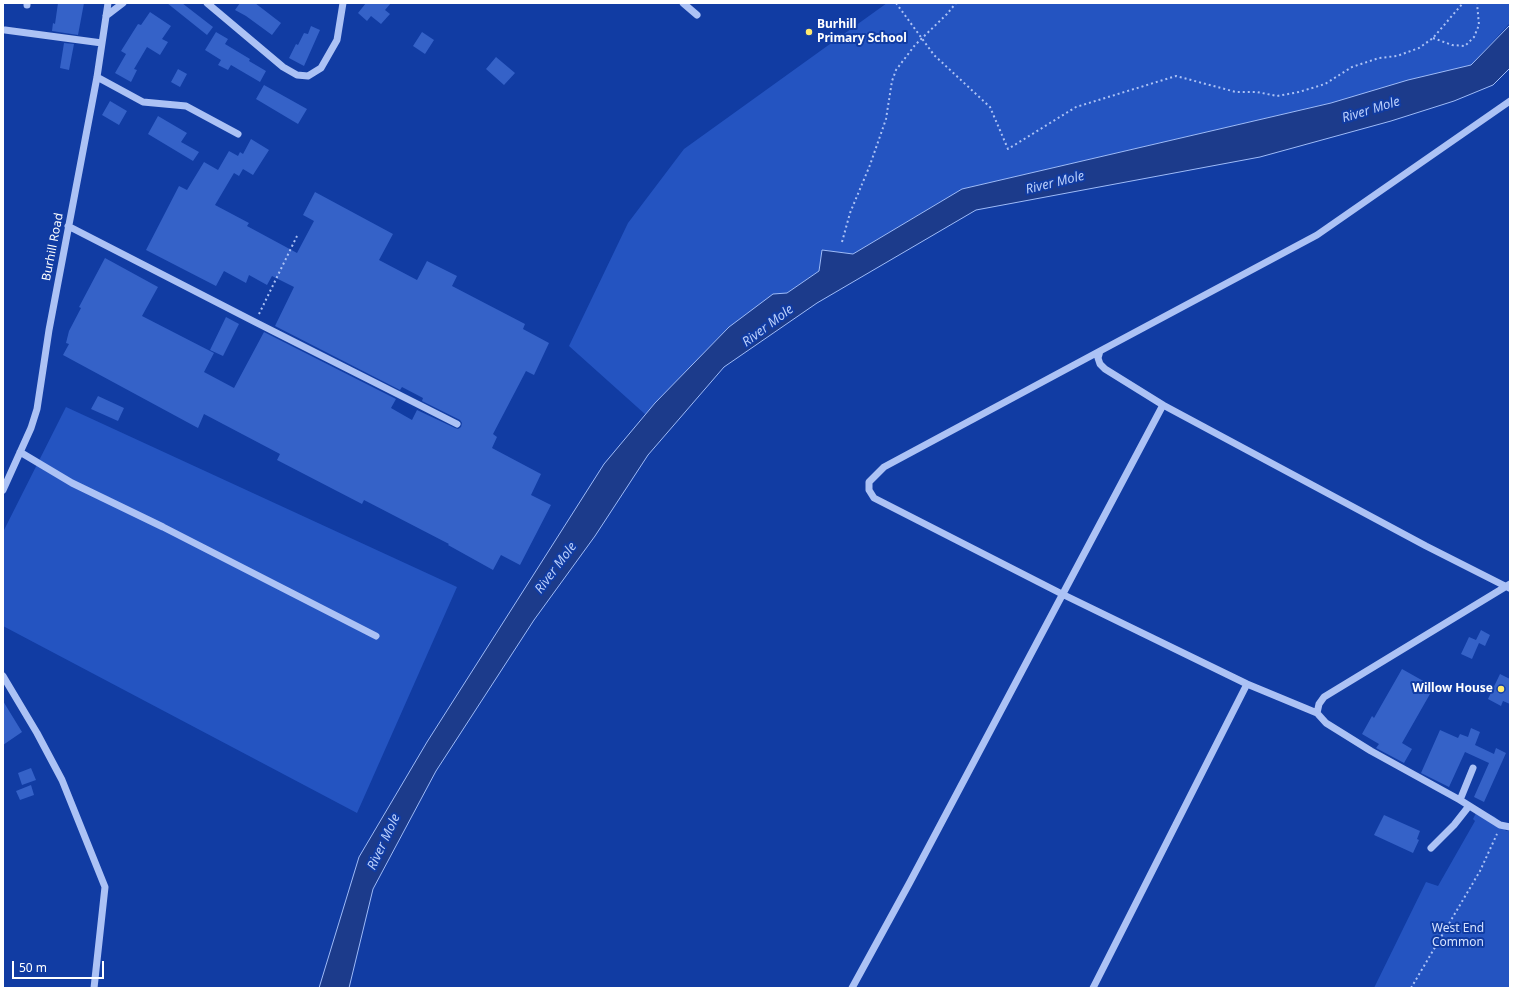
<!DOCTYPE html>
<html>
<head>
<meta charset="utf-8">
<style>
  body { margin:0 }
  #map { position:relative; width:1513px; height:991px; overflow:hidden; background:#113ca3; font-family:"Noto Sans",sans-serif }
  canvas { display:block }
  .frame { position:absolute; inset:0; border:4px solid #fff; pointer-events:none }
  .scale { position:absolute; left:12px; top:961px; width:92px; height:18px; box-sizing:border-box; border:2px solid #fff; border-top:0; padding-left:5px; font-size:12px; line-height:14px; white-space:nowrap; color:#fff; -webkit-text-stroke:3px #113ca3; paint-order:stroke }
</style>
</head>
<body>
<div id="map">
<canvas width="1513" height="991"></canvas>
<div class="frame"></div>
<div class="scale">50 m</div>
</div>
<script>
const ctx = document.querySelector('canvas').getContext('2d');
ctx.lineJoin = 'round';
function paint(path, color) { ctx.fillStyle = color; ctx.fill(path, 'evenodd'); }
const poly = rows => new Path2D(rows.map(r => 'M' + r).join(''));
function strokePath(path, color, width, dash) { ctx.strokeStyle = color; ctx.lineWidth = width; ctx.lineCap = dash ? 'butt' : 'round'; ctx.setLineDash(dash || []); ctx.stroke(path); }
function write(font, color, halo, rows, align = 'center') {
  ctx.font = font + ' "Noto Sans",sans-serif'; ctx.lineWidth = 4; ctx.setLineDash([]); ctx.textBaseline = 'middle'; ctx.strokeStyle = halo; ctx.fillStyle = color; for (const [text, x, y, turn = 0] of rows) {
    ctx.save(); ctx.translate(x, y); ctx.rotate((+turn || 0) * Math.PI / 180); ctx.textAlign = isNaN(turn) ? turn : align; if (halo) ctx.strokeText(text, 0, 0); ctx.fillText(text, 0, 0); ctx.restore();
  }
}
paint(poly([
  [887,3,1510,3,1510,23,1471,65,1331,103,962,189,853,254,822,250,819,271,787,293,773,294,655,403,646,415,569,346,628,223,684,149],
  [66,407,457,587,357,813,3,626,3,532],
  [1478,809,1495,817,1506,831,1510,831,1510,988,1374,988,1426,882,1438,886,1475,821,1473,819]
]), '#2454c1');
const water = poly([
  [1510,25,1510,68,1493,85,1454,101,1391,121,1260,157,976,210,817,303,724,367,648,455,595,536,534,620,436,771,373,889,349,988,319,988,359,857,427,742,604,464,655,403,729,327,773,294,787,293,819,271,822,250,853,254,962,189,1331,103,1408,80,1471,65,1510,25]
]);
paint(water, '#1c3b8b');
strokePath(water, '#9ebbf8', 1);
paint(poly([
  [58,3,84,3,78,35,52,31,53,23,55,24],
  [167,3,182,3,213,27,207,35],
  [240,3,255,3,281,23,272,35,246,16,235,10],
  [366,3,391,3,385,10,390,14,381,24,371,16,367,21,358,13],
  [150,12,171,26,162,39,168,42,160,55,147,47,134,69,137,70,131,82,115,73,126,54,121,51,138,24,141,25],
  [311,26,320,30,304,66,289,58,296,44,298,45,304,33,308,34],
  [216,32,228,39,225,44,250,59,249,61,266,71,260,82,231,65,228,70,218,65,221,60,205,50],
  [422,32,434,40,425,54,413,46],
  [64,43,74,44,69,70,60,68],
  [496,57,515,73,504,85,486,69],
  [178,69,187,74,180,87,171,82],
  [264,85,307,109,298,124,256,99],
  [110,101,127,111,119,125,102,115],
  [158,116,187,133,181,142,199,152,193,161,148,134],
  [251,139,269,150,253,175,243,169,239,176,234,173,215,205,249,223,247,226,297,253,314,221,303,215,315,192,393,234,379,260,417,280,427,261,457,276,452,286,525,324,523,329,549,343,534,375,526,371,493,434,497,437,492,448,541,474,531,495,551,505,520,565,501,555,493,570,448,545,449,544,364,500,362,504,277,460,280,454,204,414,198,428,63,355,69,344,66,343,69,331,81,308,79,307,105,258,158,287,142,316,214,353,204,372,234,388,264,332,396,399,391,408,412,420,417,410,455,428,458,429,461,427,462,423,460,420,422,401,423,398,402,387,400,390,275,326,294,287,272,276,267,285,249,275,246,283,224,271,216,286,146,250,179,186,187,190,204,162,218,170,229,151,238,156,240,152,243,154],
  [226,317,239,324,223,356,210,350],
  [98,396,124,408,118,421,91,409],
  [1481,630,1490,635,1485,646,1479,643,1472,659,1461,654,1469,637,1476,640],
  [1402,669,1434,687,1402,743,1412,749,1404,763,1376,748,1379,744,1362,734,1372,716,1374,718],
  [1500,674,1510,679,1510,704,1503,701,1501,706,1488,699],
  [3,701,22,732,3,745],
  [1471,728,1480,732,1475,745,1494,754,1496,748,1506,753,1484,802,1474,797,1489,763,1465,752,1449,787,1421,773,1440,730,1458,738,1460,734,1468,737],
  [31,768,36,780,22,785,18,773],
  [31,785,34,795,20,800,16,791],
  [1384,815,1420,831,1417,839,1419,840,1413,853,1374,835]
]), '#3562c8');
strokePath(poly([
  [896,3,934,55,990,107,1008,149,1076,107,1176,76,1236,92,1257,92,1277,96,1299,92,1325,84,1352,67,1379,58,1397,56,1419,48,1433,38,1463,3],
  [1433,38,1452,45,1465,46,1474,37,1479,25,1477,3],
  [842,242,850,213,870,165,886,119,892,81,896,70,915,45,947,14,956,3],
  [259,314,297,236],
  [1411,988,1480,871,1497,834]
]), '#acc2f5', 2, [2, 3]);
strokePath(poly([
  [207,3,283,67,297,75,308,76,321,68,337,40,343,3],
  [683,3,697,15],
  [27,5,27,3],
  [106,16,123,3],
  [5,30,102,43],
  [97,77,143,102,186,106,238,134],
  [68,226,255,322,457,424],
  [1100,351,884,467,869,482,869,490,874,498,1062,594,1247,684,1317,713,1319,704,1324,697,1510,584],
  [1163,405,1426,546,1509,588],
  [20,452,72,483,163,527,376,636],
  [3,490,31,428,37,409,49,330,97,77,108,3],
  [3,676,37,733,62,780,105,887,94,988],
  [1317,713,1326,723,1371,751,1460,800,1500,825,1510,827],
  [1460,800,1473,768],
  [1431,848,1454,825,1469,806],
  [852,988,910,882,1163,405,1105,369,1100,364,1098,358,1100,351,1317,235,1510,101],
  [1093,988,1247,684]
]), '#acc2f5', 7);
for (const [x, y, r, color] of [
  [809,32,4,"#ffea70"],
  [1501,689,4,"#ffea70"]
]) { const dot = new Path2D(); dot.arc(x, y, r, 0, 2 * Math.PI); ctx.fillStyle = color; ctx.fill(dot); strokePath(dot, '#113ca3', 1.5); }
write('bold 12px', '#fff', '#113ca3', [
  ["Burhill",817,25],
  ["Primary School",817,39],
  ["Willow House",1493,689,"right"]
], 'left');
write('12px', '#fff', '#113ca3', [
  ["Burhill Road",53,247,-79]
]);
write('12px', '#d5e2fe', '#113ca3', [
  ["West End",1458,929],
  ["Common",1458,943]
]);
write('italic 13px', '#b9cefb', '#113ca3', [
  ["River Mole",1371,110,-17],
  ["River Mole",1055,183,-14],
  ["River Mole",768,326,-37],
  ["River Mole",556,568,-53],
  ["River Mole",384,842,-65]
]);
</script>
</body>
</html>
